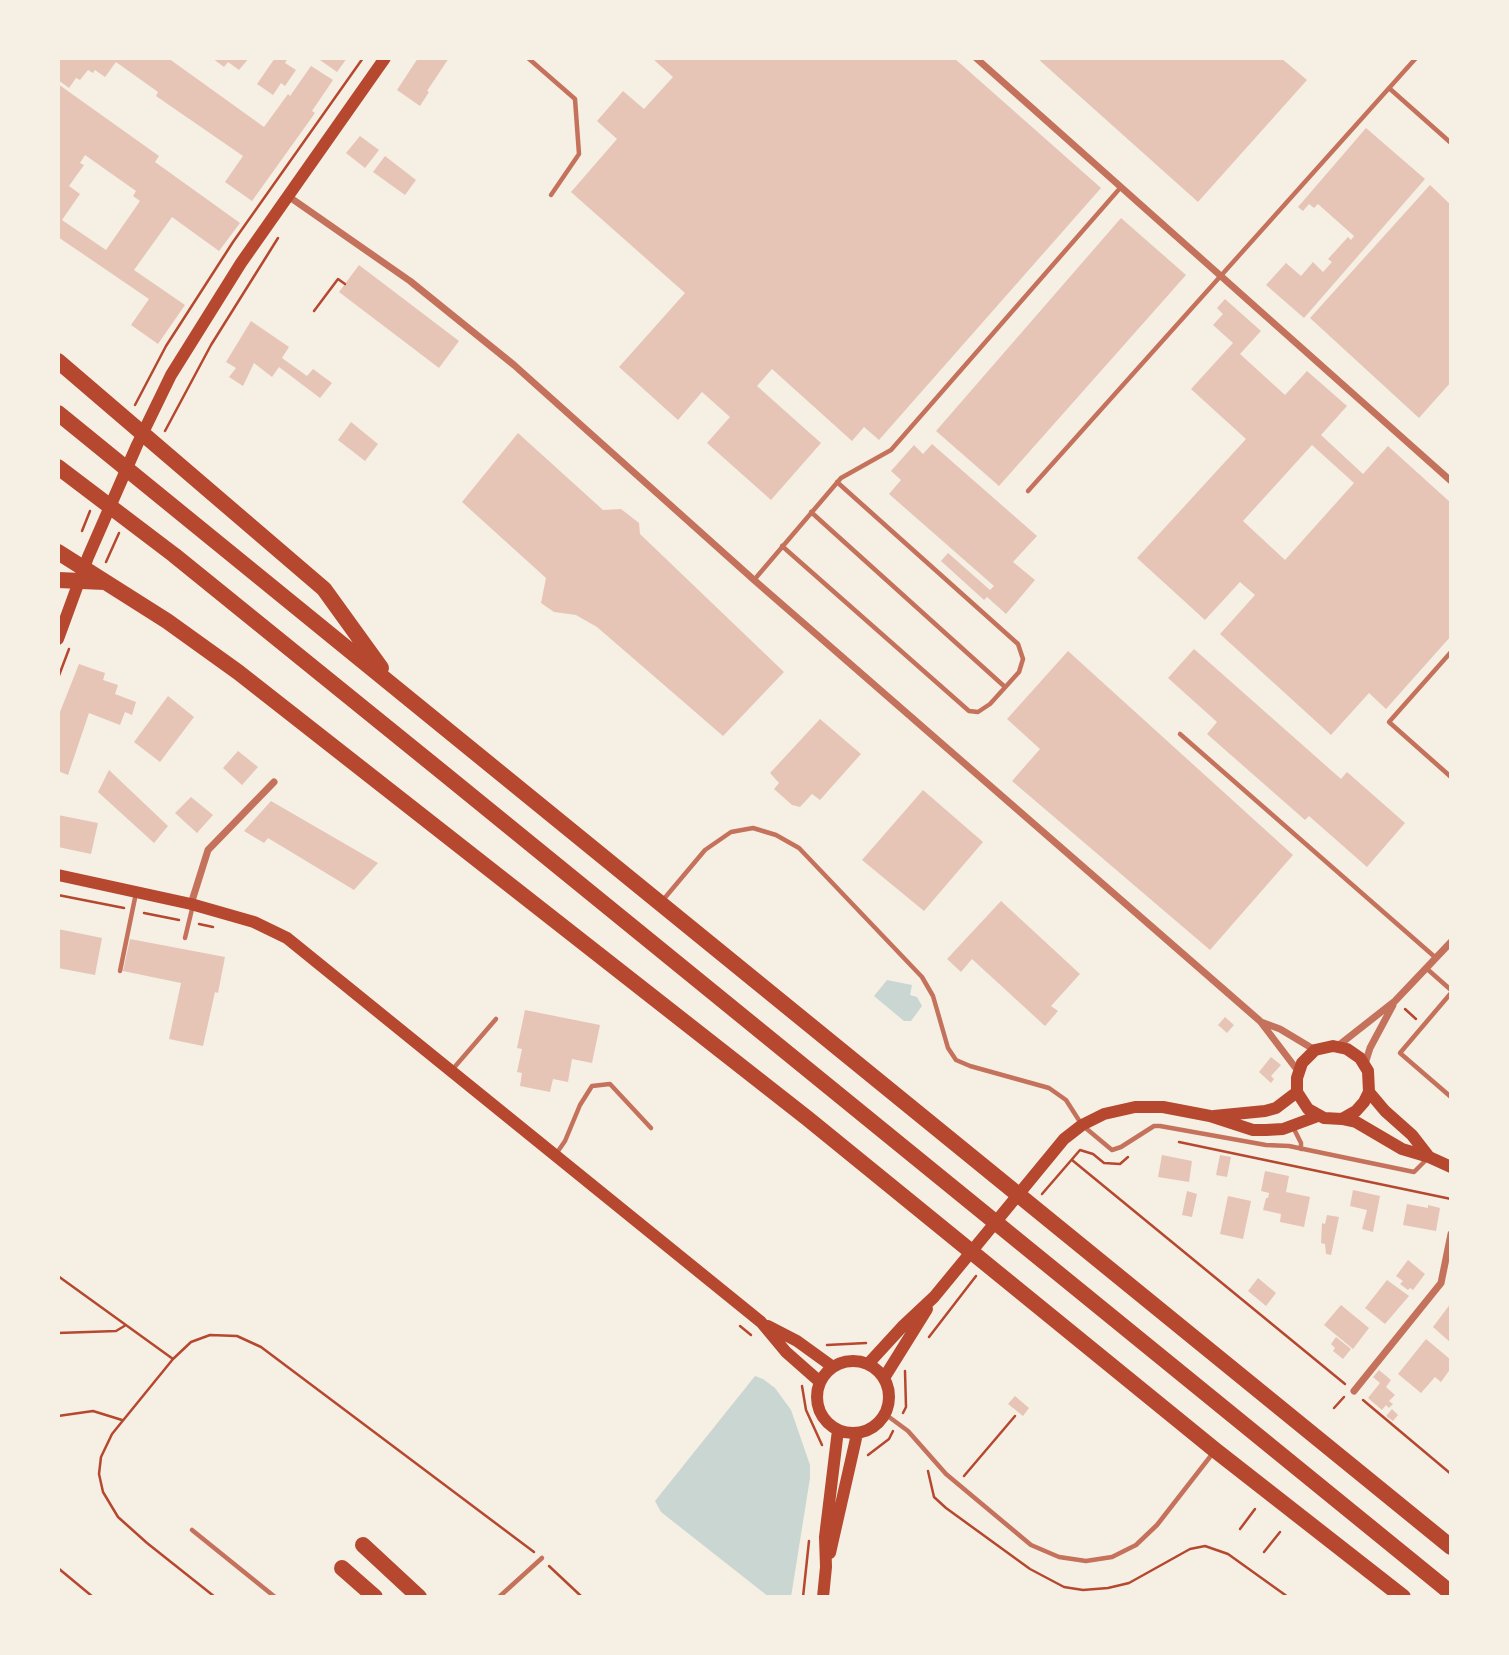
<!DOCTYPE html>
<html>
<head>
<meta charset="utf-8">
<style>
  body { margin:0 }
  #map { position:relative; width:1509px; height:1655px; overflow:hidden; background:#f6efe4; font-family:"IBM Plex Sans",sans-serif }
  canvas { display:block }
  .frame { position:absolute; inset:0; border:60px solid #f6efe4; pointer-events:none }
</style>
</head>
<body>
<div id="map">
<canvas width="1509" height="1655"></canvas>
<div class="frame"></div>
</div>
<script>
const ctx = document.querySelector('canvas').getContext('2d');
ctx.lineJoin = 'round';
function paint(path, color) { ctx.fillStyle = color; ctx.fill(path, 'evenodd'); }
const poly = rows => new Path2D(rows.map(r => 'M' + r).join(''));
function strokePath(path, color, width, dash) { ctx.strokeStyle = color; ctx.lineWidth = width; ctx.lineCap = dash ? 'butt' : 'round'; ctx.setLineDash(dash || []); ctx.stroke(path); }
paint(poly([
  [887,980,912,985,910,995,917,997,922,1006,911,1021,904,1021,874,996],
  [755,1376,763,1379,775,1388,791,1410,810,1465,810,1478,791,1597,769,1597,661,1512,655,1501]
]), '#c9d6d2');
paint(poly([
  [58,58,168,58,264,127,288,94,290,96,311,66,333,80,312,111,315,113,252,201,225,182,243,156,156,96,158,92,116,62,105,77,95,70,93,73,88,70,80,80,76,78,69,88,58,80],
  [212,58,249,58,239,70,228,62,224,67],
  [275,58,288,58,285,63,296,70,285,86,281,83,273,95,257,84],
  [317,58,347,58,337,72],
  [418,58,449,58,427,91,429,92,420,106,397,90],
  [652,58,954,58,1101,188,879,440,864,427,852,441,772,369,757,386,821,443,771,500,707,443,730,417,702,392,678,420,619,367,685,293,571,192,617,139,597,121,623,91,644,109,673,77],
  [1037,58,1281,58,1307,80,1198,202],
  [58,84,159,156,155,162,240,223,219,251,172,217,134,270,185,305,158,344,131,325,149,299,58,237],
  [85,155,136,191,133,196,140,201,106,250,62,220,80,194,69,186,84,165,80,163],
  [1366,128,1425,179,1304,318,1266,285,1286,263,1301,276,1313,262,1323,272,1332,262,1328,259,1348,237,1351,240,1354,236,1318,204,1314,208,1309,204,1303,211,1298,207],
  [360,136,379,150,365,168,346,153],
  [385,156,416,180,405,195,373,172],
  [1430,185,1451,205,1451,382,1419,418,1310,318],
  [1121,218,1186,275,999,486,936,431],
  [359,265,459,341,439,368,339,292],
  [1225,299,1261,331,1240,354,1285,395,1307,371,1347,406,1321,435,1363,474,1388,446,1451,503,1451,636,1386,709,1369,693,1331,735,1220,634,1255,595,1240,582,1205,620,1137,558,1246,439,1191,389,1233,343,1213,325,1223,314,1217,308],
  [1312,445,1354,483,1285,560,1243,521],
  [251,321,289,347,282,358,307,376,313,369,332,383,320,398,279,367,272,377,254,363,243,386,229,377,236,368,226,362],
  [351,422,378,444,365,461,338,440],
  [518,433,603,510,621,509,639,523,640,534,784,672,723,736,597,627,576,615,554,612,541,603,546,578,462,502],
  [932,444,1037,536,1013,562,1035,580,1006,614,987,597,984,600,941,561,948,553,990,590,994,586,889,494,901,480,891,471,914,445,923,454],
  [1194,649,1341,779,1347,772,1405,823,1367,867,1309,816,1305,820,1207,734,1217,722,1168,678],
  [1068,651,1293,855,1210,950,1012,781,1040,749,1007,719],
  [79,664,105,673,103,680,118,685,115,694,136,702,132,715,125,712,120,725,89,713,68,775,58,771,58,717],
  [168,696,194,717,160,762,134,742],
  [820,719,861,754,820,800,812,794,800,807,792,805,774,789,779,783,770,773],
  [238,751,258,767,242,785,223,768],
  [109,770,168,826,154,843,98,792],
  [923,790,983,842,924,911,862,860],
  [191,797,213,815,197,833,175,813],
  [271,801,378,863,354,890,268,838,264,843,244,831],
  [58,815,98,823,91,854,58,847],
  [1001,901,1080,974,1051,1006,1058,1011,1045,1026,972,959,961,972,947,959],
  [58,929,102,938,95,975,58,968],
  [130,939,225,957,218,993,215,992,203,1046,169,1039,181,983,123,971],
  [525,1010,600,1025,592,1063,572,1059,568,1082,553,1079,550,1092,520,1086,522,1073,517,1072,522,1049,517,1048],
  [1225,1017,1234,1025,1227,1033,1218,1025],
  [1271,1057,1281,1065,1271,1076,1274,1079,1271,1083,1259,1072],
  [1162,1155,1192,1161,1189,1182,1158,1177],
  [1220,1155,1231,1157,1227,1177,1216,1175],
  [1265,1171,1289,1176,1286,1192,1310,1197,1304,1227,1280,1222,1281,1214,1263,1210,1266,1198,1268,1198,1269,1193,1261,1191],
  [1353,1190,1380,1196,1373,1232,1362,1229,1367,1210,1350,1206],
  [1187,1191,1197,1194,1192,1217,1182,1215],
  [1228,1196,1251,1201,1243,1239,1220,1234],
  [1407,1204,1428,1208,1428,1205,1440,1208,1436,1231,1403,1225],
  [1327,1215,1339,1217,1331,1255,1326,1254,1325,1244,1321,1243,1322,1223,1325,1224],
  [1408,1260,1425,1274,1413,1290,1410,1288,1408,1290,1400,1284,1403,1281,1396,1276],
  [1258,1278,1276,1293,1266,1306,1248,1291],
  [1387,1280,1409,1296,1385,1324,1365,1308],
  [1451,1303,1451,1343,1433,1327],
  [1341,1305,1369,1328,1353,1349,1324,1325],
  [1336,1337,1351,1349,1343,1359,1333,1351,1335,1348,1331,1344],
  [1426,1339,1451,1360,1451,1368,1441,1382,1435,1377,1421,1393,1398,1374],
  [1379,1370,1391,1380,1386,1387,1395,1395,1389,1401,1393,1404,1389,1408,1386,1405,1382,1410,1368,1398,1380,1383,1373,1377],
  [1015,1396,1029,1408,1023,1416,1008,1404],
  [1392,1409,1398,1415,1393,1421,1386,1416]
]), '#e6c5b7');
strokePath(poly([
  [314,311,338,279,345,284],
  [135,405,166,346,233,242,363,58],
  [165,431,211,345,278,238],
  [82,531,90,511],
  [106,562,119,533],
  [58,678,69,649],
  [58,895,124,908],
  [144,913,179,920],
  [199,924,213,927],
  [1405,1009,1416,1019],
  [1179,1142,1451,1199],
  [1072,1160,1345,1384],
  [1042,1194,1080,1150,1093,1154,1104,1163,1120,1164,1128,1157],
  [58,1276,173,1359],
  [740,1326,751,1335],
  [58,1333,116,1331,126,1325],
  [929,1337,976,1276],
  [827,1345,866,1343],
  [802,1386,806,1410,822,1445],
  [1363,1400,1451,1474],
  [1334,1408,1344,1397],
  [903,1413,906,1407,905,1371],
  [58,1416,93,1411,122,1420],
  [868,1455,889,1439,893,1431],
  [928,1471,934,1497,946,1508,1030,1569,1064,1587,1083,1590,1108,1588,1129,1583,1190,1549,1205,1546,1228,1554,1288,1597],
  [964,1476,1015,1416],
  [1240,1529,1255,1509],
  [1264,1552,1280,1532],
  [549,1566,582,1597],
  [58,1568,93,1597],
  [215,1597,147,1543,118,1517,103,1492,99,1474,101,1457,112,1434,173,1359,191,1342,210,1335,237,1336,261,1347,534,1552],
  [803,1597,809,1541]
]), '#b5482f', 2.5);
strokePath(poly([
  [528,58,575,99,579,154,551,195],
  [1389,88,1451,143],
  [1028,491,1416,58],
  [811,512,1005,687],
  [782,546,969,711,978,712,990,704,1019,672,1023,659,1018,644,837,482],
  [754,580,841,478,891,450,1121,187],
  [1451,652,1389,722,1451,777],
  [1180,734,1436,958],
  [663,900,705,850,731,832,753,828,776,835,799,848,922,977,933,996,948,1048,956,1060,970,1066,1049,1088,1066,1100,1082,1125,1112,1150,1121,1147,1154,1126,1160,1126,1266,1145,1289,1146,1414,1172,1427,1159],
  [185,938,193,905],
  [1426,968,1451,990],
  [120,971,136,893],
  [1451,993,1400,1053,1451,1097],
  [452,1070,496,1019],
  [1293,1127,1301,1143,1301,1149],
  [556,1154,565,1141,580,1105,592,1086,610,1084,651,1128],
  [885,1414,908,1431,946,1474,1031,1545,1059,1557,1086,1561,1112,1557,1136,1545,1157,1525,1213,1453],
  [192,1530,275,1597],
  [499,1597,542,1558]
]), '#c5725c', 4.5);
strokePath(poly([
  [976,58,1451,481],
  [288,196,410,281,514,365,754,580,1260,1021,1298,1071],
  [191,904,208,850,274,782],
  [1261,1022,1280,1029,1315,1050],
  [1339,1045,1395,1001,1451,942],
  [1365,1064,1370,1048,1393,1005],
  [1354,1391,1441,1283,1451,1234]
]), '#c5725c', 7);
strokePath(poly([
  [58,639,88,557,137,445,171,375,241,263,385,58],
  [58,875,191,904,254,922,287,938,761,1322,786,1352,820,1382],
  [1369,1092,1385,1111,1412,1135,1429,1157],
  [1214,1116,1265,1111,1276,1108,1297,1092],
  [1342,1119,1356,1111,1364,1102,1369,1092,1368,1071,1360,1058,1347,1049,1333,1046,1315,1050,1302,1063,1297,1078,1297,1092,1308,1109,1324,1118,1342,1119,1356,1122,1402,1149,1429,1157,1451,1167],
  [768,1326,797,1341,833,1367],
  '817 1397a36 36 0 1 1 72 0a36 36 0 1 1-72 0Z',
  [868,1364,902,1327,934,1297,1064,1139,1082,1125,1104,1114,1135,1107,1163,1107,1210,1116,1253,1130,1266,1130,1283,1129,1318,1116],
  [884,1378,927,1309],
  [830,1553,857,1434],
  [823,1597,826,1567,825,1537,838,1430]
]), '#b5482f', 12);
strokePath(poly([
  [58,361,324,589,381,668],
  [58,413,1451,1547],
  [58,467,174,555,447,776,1451,1593],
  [58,552,167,621,238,672,807,1118,1215,1450,1403,1597],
  [58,580,105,582],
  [363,1545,419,1597],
  [342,1568,375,1597]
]), '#b5482f', 16);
</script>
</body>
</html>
